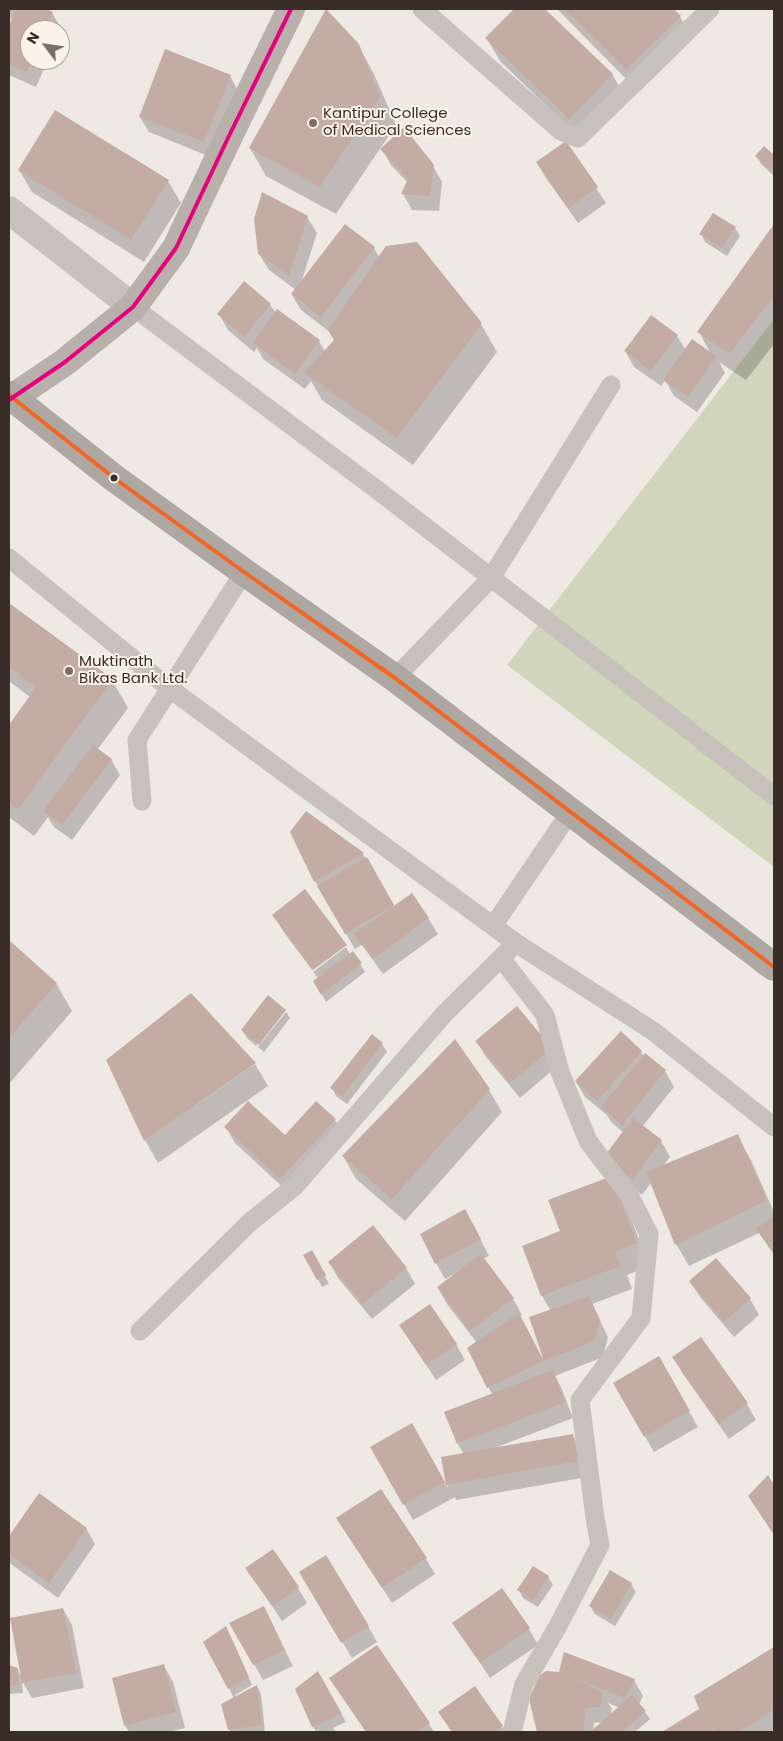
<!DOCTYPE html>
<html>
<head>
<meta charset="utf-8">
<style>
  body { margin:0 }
  #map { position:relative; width:783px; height:1741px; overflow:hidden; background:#efe9e3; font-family:Poppins,sans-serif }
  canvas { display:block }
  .frame { position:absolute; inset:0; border:10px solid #3a2d28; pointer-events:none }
  .north { position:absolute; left:20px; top:20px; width:50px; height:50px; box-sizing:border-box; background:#fbf3ea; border:1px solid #aea49c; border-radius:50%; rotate:301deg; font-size:14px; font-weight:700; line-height:20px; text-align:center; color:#3a2d28 }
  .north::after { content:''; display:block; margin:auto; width:18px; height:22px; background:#796f69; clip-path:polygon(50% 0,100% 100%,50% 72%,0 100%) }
</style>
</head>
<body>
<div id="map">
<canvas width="783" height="1741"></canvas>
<div class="frame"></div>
<div class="north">N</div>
</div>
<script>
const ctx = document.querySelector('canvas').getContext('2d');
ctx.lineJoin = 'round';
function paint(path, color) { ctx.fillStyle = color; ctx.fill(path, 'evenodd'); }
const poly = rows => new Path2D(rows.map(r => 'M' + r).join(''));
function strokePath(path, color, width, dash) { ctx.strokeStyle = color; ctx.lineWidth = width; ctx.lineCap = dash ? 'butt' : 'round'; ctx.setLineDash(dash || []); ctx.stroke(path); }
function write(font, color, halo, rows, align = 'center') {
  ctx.font = font + ' Poppins,sans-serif'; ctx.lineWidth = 4; ctx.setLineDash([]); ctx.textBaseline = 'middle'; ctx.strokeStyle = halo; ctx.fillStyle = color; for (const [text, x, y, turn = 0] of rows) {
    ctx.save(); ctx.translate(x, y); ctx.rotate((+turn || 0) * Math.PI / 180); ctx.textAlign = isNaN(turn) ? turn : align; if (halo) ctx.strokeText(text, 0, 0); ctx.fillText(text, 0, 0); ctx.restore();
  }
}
paint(poly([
  [774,319,774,867,507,665]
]), '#d1d5bb');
paint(poly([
  [9,9,43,9,52,13,62,29,60,32,60,30,30,30,30,60,48,60,36,87,9,75,9,29,13,19,9,18],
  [516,9,543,9,612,74,625,97,583,141,500,61,487,39],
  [557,9,672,9,680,17,693,39,639,92],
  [358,45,374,74,396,125,336,214,266,176,250,148],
  [230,76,239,92,213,158,149,132,140,117],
  [566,142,606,203,578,223,546,178,537,163],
  [765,147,774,156,774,176,761,164,757,156],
  [382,149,433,166,442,182,439,211,412,210,403,194,408,183,391,165],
  [19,170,168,181,181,203,144,262,32,192],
  [713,215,735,228,740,236,727,256,705,242,701,234],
  [307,217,317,233,301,283,374,248,379,257,481,324,497,352,413,465,322,400,311,381,305,389,263,359,257,348,254,352,228,330,219,314,270,305,276,313,319,341,325,351,335,340,331,333,301,310,292,295,296,290,269,270,259,254],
  [774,226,774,344,746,380,719,362,725,373,697,412,674,396,665,380,661,386,634,367,625,351,651,316,677,336,686,350,711,354,699,332],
  [9,605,112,680,128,708,98,749,111,759,120,775,72,840,54,827,48,817,34,836,9,817,9,727,30,697,9,681],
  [306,813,363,854,394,907,428,918,438,934,383,974,362,945,355,949,315,881],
  [274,915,345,945,312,970,283,931],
  [9,942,56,983,72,1011,9,1084],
  [346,947,350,954,353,952,365,972,326,1002,314,981,318,978,313,972],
  [268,997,286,1011,283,1011,256,1046,247,1038,242,1030],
  [517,1008,560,1064,520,1098,486,1057,477,1042],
  [286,1012,290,1018,264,1052,258,1047],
  [621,1033,641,1052,644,1057,665,1071,674,1087,642,1127,661,1141,670,1157,663,1166,737,1136,750,1158,774,1212,774,1255,759,1233,689,1266,676,1244,651,1183,642,1195,614,1174,624,1133,612,1123,607,1115,585,1097,576,1082],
  [382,1044,387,1052,347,1104,336,1096,332,1088],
  [255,1064,268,1086,158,1163,145,1140],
  [489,1090,502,1112,405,1221,356,1179,343,1156],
  [335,1120,344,1135,290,1194,235,1143,226,1127,285,1137],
  [611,1178,624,1200,649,1266,627,1275,632,1289,592,1304,608,1337,603,1357,555,1376,561,1387,573,1418,497,1447,573,1436,582,1452,587,1477,456,1500,455,1497,413,1520,372,1447,411,1425,448,1488,443,1458,464,1455,458,1444,446,1413,492,1394,469,1348,477,1343,447,1304,438,1288,455,1275,454,1274,445,1279,436,1263,474,1227,489,1256,483,1259,513,1299,522,1315,520,1316,542,1358,544,1357,551,1311,542,1296,523,1246,561,1232],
  [312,1251,329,1284,322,1287,305,1255],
  [329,1262,406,1268,415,1284,372,1319,338,1278],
  [690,1282,750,1299,759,1315,734,1337,700,1297],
  [401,1326,456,1344,465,1360,436,1380],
  [701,1339,747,1404,756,1420,729,1439,683,1374,674,1358],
  [658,1358,698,1427,654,1452,614,1383],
  [39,1495,86,1528,95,1544,58,1598,11,1564,9,1560,9,1538],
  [337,1519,426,1559,435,1574,392,1603],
  [247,1568,298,1588,307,1603,282,1621],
  [548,1577,553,1585,538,1607,523,1598,519,1590],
  [631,1584,636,1592,615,1626,595,1614,590,1606],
  [310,1588,368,1626,377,1642,352,1658],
  [263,1608,293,1666,263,1680,231,1623],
  [63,1609,72,1625,84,1688,32,1698,22,1681,23,1693,9,1694,9,1667,17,1669,21,1676],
  [454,1624,529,1629,538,1645,490,1678],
  [230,1635,252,1685,235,1695,236,1697,257,1686,261,1694,265,1732,231,1732,229,1729,234,1698,205,1643],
  [774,1648,774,1731,665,1732,701,1709,696,1696],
  [164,1666,173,1682,185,1728,169,1732,129,1732,125,1725],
  [547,1672,634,1680,643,1696,639,1704,650,1719,635,1732,538,1732,531,1699],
  [608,1703,620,1708,610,1717,612,1709],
  [603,1722,593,1732,594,1723],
  [318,1673,346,1722,333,1728,336,1732,316,1732,313,1726],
  [330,1678,429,1724,434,1732,366,1732],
  [475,1688,502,1727,505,1732,452,1732,449,1728,440,1712]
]), '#0003');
paint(poly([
  [16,9,46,9,53,12,45,30,30,30,30,60,32,60,27,72,9,64,9,26],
  [326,9,359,44,380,97,320,187,249,148],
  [514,9,545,9,613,74,569,119,485,38],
  [565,9,674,9,681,16,626,70],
  [165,49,231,75,204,142,139,117],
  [55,110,169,180,131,240,18,170],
  [404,127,434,165,430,196,401,194,408,179,380,149],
  [566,141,598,187,568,208,536,162],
  [764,146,774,155,774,167,771,171,755,156],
  [262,192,308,216,289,276,258,254,254,219],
  [713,213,736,227,722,248,699,234],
  [345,224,375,247,321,317,291,294],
  [774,224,774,296,730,353,697,332],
  [417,242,482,323,397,438,304,373,334,340,328,330,386,246],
  [244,281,271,304,244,337,217,314],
  [277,309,320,340,295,374,253,343],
  [651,315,678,335,651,371,624,351],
  [692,339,716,356,688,397,663,380],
  [9,603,113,679,18,809,9,802,9,725,36,687,9,667],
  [93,745,112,759,62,825,43,811],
  [306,811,364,853,314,882,290,832],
  [367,857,394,905,345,934,317,886],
  [305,889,347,945,313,970,272,915],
  [412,893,429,918,373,959,354,934],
  [9,940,57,983,9,1038],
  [353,951,362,963,321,995,313,981],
  [191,993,256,1063,144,1141,106,1060],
  [268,995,286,1010,259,1045,241,1030],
  [517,1006,552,1048,510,1083,475,1041],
  [621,1031,642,1051,597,1101,575,1081],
  [372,1034,383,1043,342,1097,330,1088],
  [455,1039,490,1089,392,1199,342,1156],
  [645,1053,666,1070,622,1125,601,1107],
  [248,1101,285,1135,316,1101,336,1119,280,1179,224,1127],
  [633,1118,662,1140,633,1180,603,1158],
  [738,1134,767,1200,675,1245,646,1172],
  [612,1176,637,1243,615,1252,620,1266,541,1296,522,1246,560,1231,548,1200],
  [465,1209,481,1239,435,1264,420,1234],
  [774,1216,774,1253,756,1229],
  [373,1225,407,1268,362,1304,328,1262],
  [312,1250,326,1275,317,1280,303,1255],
  [481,1254,514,1298,470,1331,437,1287],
  [716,1258,751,1298,724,1322,689,1281],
  [589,1296,600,1320,595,1341,544,1361,529,1317],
  [430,1304,457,1344,426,1365,399,1325],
  [519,1313,544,1361,487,1388,467,1348],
  [701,1337,748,1403,719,1424,672,1357],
  [659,1356,690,1411,644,1437,613,1383],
  [553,1370,565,1402,457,1444,444,1412],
  [412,1423,445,1482,403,1505,370,1447],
  [573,1434,578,1461,446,1485,441,1457],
  [768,1475,774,1485,774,1535,748,1496],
  [381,1489,427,1558,382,1588,336,1518],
  [39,1493,87,1528,49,1583,9,1554,9,1536],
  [273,1549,299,1587,272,1606,245,1568],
  [326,1555,369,1626,341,1643,299,1572],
  [533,1566,549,1576,533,1600,517,1590],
  [610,1570,632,1583,611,1619,589,1606],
  [502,1588,530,1628,480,1663,452,1623],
  [264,1606,285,1650,253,1665,229,1623],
  [63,1608,76,1673,22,1683,10,1618],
  [226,1626,249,1677,228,1689,203,1642],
  [377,1645,430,1723,416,1732,366,1732,329,1678],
  [774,1647,774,1710,738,1732,716,1732,709,1723,714,1732,662,1732,699,1709,694,1696],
  [564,1652,635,1679,625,1698,569,1676,603,1692,600,1707,585,1708,584,1732,537,1732,529,1699,539,1676,546,1671,559,1672],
  [164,1664,176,1712,124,1726,112,1678],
  [9,1665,18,1668,19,1685,9,1686],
  [318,1671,342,1714,312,1727,295,1689],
  [257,1685,262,1725,228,1730,221,1704],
  [475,1686,503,1726,495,1732,452,1732,438,1712],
  [632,1695,646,1711,622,1732,590,1732]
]), '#c4aba3');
strokePath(poly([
  [422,9,561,131,578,138,710,9],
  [133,307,384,495,774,796],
  [9,558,169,688,516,943,653,1031,774,1127],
  [395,678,491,578,611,385],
  [142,801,137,740,244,572],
  [493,926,571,811],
  [501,958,545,1015,560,1072,588,1141,629,1195,649,1234,641,1318,580,1400,595,1518,600,1545,558,1626,524,1684,512,1732],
  [140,1331,249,1223,295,1186,445,1013,510,949]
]), '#c8c0bb', 19);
strokePath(poly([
  [9,210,133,307]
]), '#c8c0bb', 28);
strokePath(poly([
  [9,400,65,362,133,307,176,248,228,138,291,9]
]), '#b9b0ab', 28);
strokePath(poly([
  [9,395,114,478,244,572,395,678,774,967]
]), '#aea7a2', 28);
strokePath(poly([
  [9,395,114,478,244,572,395,678,774,967]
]), '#f26522', 4);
strokePath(poly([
  [9,400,65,362,133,307,176,248,228,138,291,9]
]), '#e5007d', 4);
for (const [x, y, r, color] of [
  [313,123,5,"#796f69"],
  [114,478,4.5,"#3a2d28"],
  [69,671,5,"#796f69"]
]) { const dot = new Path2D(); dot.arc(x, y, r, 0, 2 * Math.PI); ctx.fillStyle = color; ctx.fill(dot); strokePath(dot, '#fbf3ea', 2); }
write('15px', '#3a2d28', '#fbf3ea', [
  ["Kantipur College",323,114],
  ["of Medical Sciences",323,131],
  ["Muktinath",79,662],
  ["Bikas Bank Ltd.",79,679]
], 'left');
</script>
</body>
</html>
